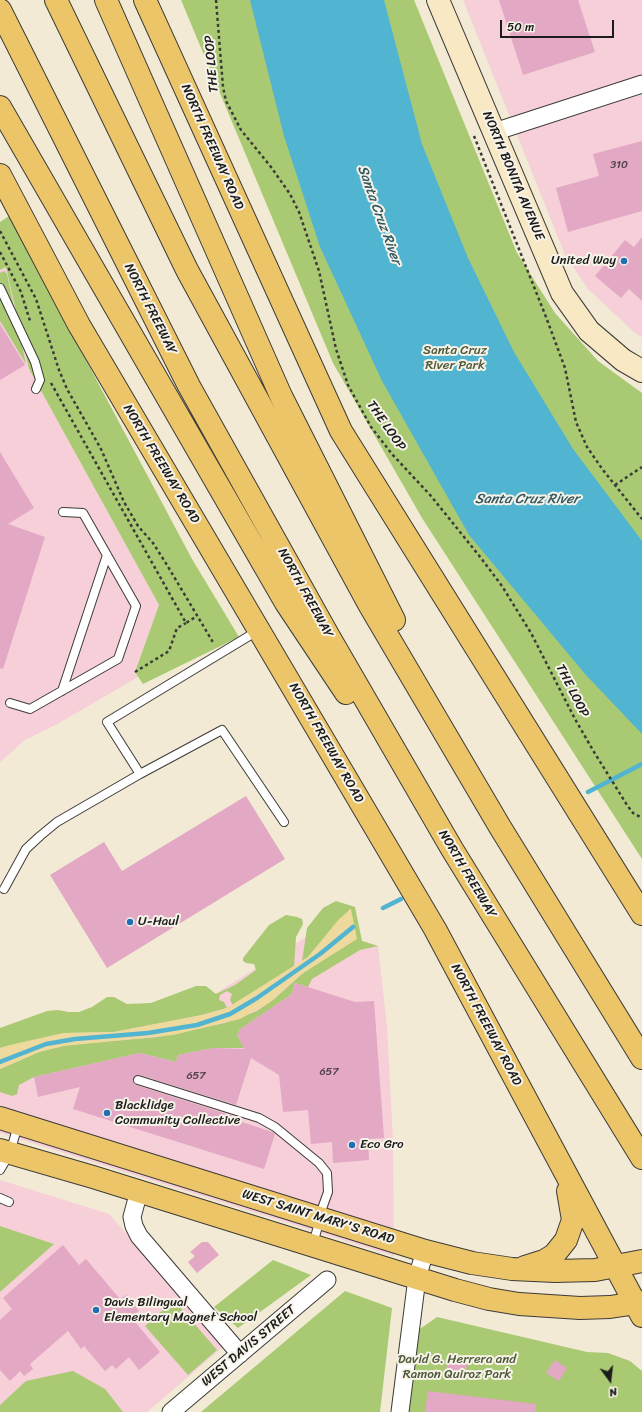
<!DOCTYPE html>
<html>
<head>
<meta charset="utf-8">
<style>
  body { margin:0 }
  #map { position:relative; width:642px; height:1412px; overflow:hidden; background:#f2ead5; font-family:Sriracha,sans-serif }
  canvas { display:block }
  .north { position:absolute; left:590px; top:1360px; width:40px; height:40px; -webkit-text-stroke:3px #f7f3e8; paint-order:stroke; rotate:165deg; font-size:11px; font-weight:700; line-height:16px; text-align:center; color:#1c1c1c }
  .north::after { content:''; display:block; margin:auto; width:14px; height:18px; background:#1c1c1c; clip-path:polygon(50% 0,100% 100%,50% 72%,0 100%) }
  .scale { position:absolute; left:500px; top:20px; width:114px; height:18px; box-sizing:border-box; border:2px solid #1c1c1c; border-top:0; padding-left:5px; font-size:12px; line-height:14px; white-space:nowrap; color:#1c1c1c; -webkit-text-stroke:3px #f7f3e8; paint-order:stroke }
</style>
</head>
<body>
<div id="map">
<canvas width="642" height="1412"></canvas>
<div class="north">N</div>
<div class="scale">50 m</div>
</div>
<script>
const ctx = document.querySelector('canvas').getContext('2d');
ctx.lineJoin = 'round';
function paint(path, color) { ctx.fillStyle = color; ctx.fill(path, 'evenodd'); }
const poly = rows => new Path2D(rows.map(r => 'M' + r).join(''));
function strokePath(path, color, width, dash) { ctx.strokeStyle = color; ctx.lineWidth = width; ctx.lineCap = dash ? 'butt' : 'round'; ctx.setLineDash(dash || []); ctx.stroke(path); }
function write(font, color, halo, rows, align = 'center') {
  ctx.font = font + ' Sriracha,sans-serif'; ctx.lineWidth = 4; ctx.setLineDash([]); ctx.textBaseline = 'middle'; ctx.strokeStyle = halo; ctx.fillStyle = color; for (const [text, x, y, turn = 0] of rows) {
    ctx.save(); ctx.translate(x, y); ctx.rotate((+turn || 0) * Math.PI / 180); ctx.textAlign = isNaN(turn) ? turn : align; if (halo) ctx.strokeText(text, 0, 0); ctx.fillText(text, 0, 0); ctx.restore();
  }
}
paint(poly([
  [463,0,642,0,642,337,635,333,588,289,565,255],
  [6,267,29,369,159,605,135,672,138,677,59,723,25,740,0,762,0,270],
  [351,909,357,939,378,946,387,1027,393,1141,394,1256,0,1133,0,1041,202,1002],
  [0,1180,109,1214,224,1346,147,1412,0,1412]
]), '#f6cfd8');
paint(poly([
  [181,0,414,0,517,253,555,313,598,361,642,393,642,859,422,518,333,363],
  [9,216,192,559,239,637,143,684,135,672,159,605,29,369,6,267,0,270,0,222],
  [4,271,7,274,26,364,0,321,0,273],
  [336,901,355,907,362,941,378,946,360,950,312,979,308,987,295,983,292,994,239,1030,240,1032,237,1034,244,1048,214,1048,178,1055,176,1062,140,1053,34,1077,19,1085,17,1094,12,1096,0,1092,0,1069,39,1052,67,1045,158,1037,225,1023,257,1011,273,1000,303,973,356,939,350,909,308,957,302,961,307,928,323,908],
  [286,915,297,917,302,919,303,924,296,937,294,967,233,1005,230,1000,232,994,227,991,220,995,219,1000,224,1002,227,1008,202,1015,114,1032,68,1033,0,1048,0,1028,47,1011,58,1010,69,1012,79,1012,92,1007,107,997,114,997,127,1004,151,1003,196,986,206,986,216,994,235,985,256,970,254,964,246,963,243,961,243,958,269,925],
  [0,1226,54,1244,0,1292],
  [273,1260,311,1275,238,1328,214,1307],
  [345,1291,392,1308,380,1412,201,1412],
  [174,1300,217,1350,188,1375,145,1326],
  [437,1317,587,1352,608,1353,630,1361,642,1371,642,1412,407,1412,417,1331],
  [73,1371,105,1389,123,1412,0,1412,0,1405,26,1381]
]), '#a9ca72');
paint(poly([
  [351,909,357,939,303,973,269,1003,240,1019,173,1035,63,1046,39,1052,0,1069,0,1048,10,1045,63,1033,114,1032,202,1015,227,1008,308,957,339,919]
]), '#eeda9e');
paint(poly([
  [250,0,384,0,422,144,468,258,514,352,573,449,642,541,642,734,585,674,469,535,382,381,320,247,284,136]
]), '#51b4d0');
strokePath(poly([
  [588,792,642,764],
  [383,908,401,899],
  [0,1062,46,1044,75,1039,148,1033,197,1025,230,1014,257,998,320,954,353,927]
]), '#51b4d0', 4.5);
paint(poly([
  [499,0,578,0,595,52,523,75],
  [642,141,642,211,568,232,556,188,599,176,593,154],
  [642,237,642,301,629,289,621,298,595,276,625,240,634,247],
  [0,324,25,365,0,380],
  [0,452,34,508,8,524,45,537,3,669,0,668],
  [246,796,285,859,107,968,50,875,104,842,122,871],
  [295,983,355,1002,374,1001,384,1138,368,1139,369,1160,333,1163,332,1142,311,1144,308,1110,283,1112,279,1075,251,1058,236,1105,140,1075,135,1076,133,1081,136,1085,233,1116,227,1117,272,1132,275,1134,264,1169,73,1109,80,1087,38,1097,34,1077,140,1053,176,1062,178,1055,214,1048,244,1049,237,1033,240,1032,239,1030,292,994],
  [202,1242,208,1242,219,1255,197,1273,188,1262,195,1256,190,1252],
  [63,1245,79,1265,86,1259,120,1299,126,1295,139,1311,131,1317,160,1352,139,1370,129,1357,116,1369,112,1365,105,1371,84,1346,81,1349,68,1331,30,1364,33,1369,24,1376,20,1371,10,1381,0,1370,0,1320,12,1309,3,1298],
  [450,1354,469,1358,465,1373,446,1369],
  [555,1360,567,1368,559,1381,546,1373],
  [428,1391,536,1404,535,1412,425,1412]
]), '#e2a8c4');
const lane = poly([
  [0,288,35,362,40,380,36,389],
  [62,691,107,555],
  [10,703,30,709,118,659,136,606,83,513,63,512],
  [140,774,222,730,284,822],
  [4,889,26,849,40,836,57,822,140,774,107,722,259,630],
  [138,1080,259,1118,275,1127,319,1163,327,1173,328,1192,319,1217],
  [0,1170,10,1153,18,1125],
  [0,1198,9,1202],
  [313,1244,320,1219]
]);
const street = poly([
  [494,132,642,84],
  [139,1191,132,1217,134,1226,139,1236,240,1354],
  [171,1412,327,1280],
  [400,1412,417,1278,425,1251]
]);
const secondary = poly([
  [438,0,562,293,589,331,623,360,642,371]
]);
const primary = poly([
  [145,0,341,431,642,914],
  [0,175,79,325,435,929,642,1316],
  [0,1118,425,1251,472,1263,512,1269,555,1271,595,1270,642,1261],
  [0,1150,93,1177,455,1290,489,1299,519,1304,580,1308,610,1307,642,1302],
  [525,1267,544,1261,554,1255,566,1240,573,1220,568,1191]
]);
const highway = poly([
  [56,0,187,270,370,606,500,827,642,1058],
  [106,0,281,396,394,620],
  [0,10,189,386,328,635,452,849,642,1158],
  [0,107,286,603,346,693]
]);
strokePath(lane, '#3c3b38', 10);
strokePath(street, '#3c3b38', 19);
strokePath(secondary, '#3c3b38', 24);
strokePath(primary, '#3c3b38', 24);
strokePath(highway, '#3c3b38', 24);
strokePath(poly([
  [216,0,223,87,226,101,241,130,271,167,290,194,299,212,319,271,336,349,348,385,371,427,392,454,431,496,481,558,502,586,531,633,575,719,594,752,627,805,633,813,642,818],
  [474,136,546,317,565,368,576,422,587,447,603,470,642,519],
  [0,231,36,299,59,370,67,389,101,449,124,502,138,526,153,543,167,565,214,644],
  [0,252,21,292,30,321],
  [51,383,186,623,197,616],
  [615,485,642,467],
  [135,672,169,651,177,628,186,623]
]), '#3c3b38', 2.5, [3, 3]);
strokePath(lane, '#fff', 8);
strokePath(street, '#fff', 17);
strokePath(secondary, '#f8e8c3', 22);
strokePath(primary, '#edc569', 22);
strokePath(highway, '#edc569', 22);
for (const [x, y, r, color] of [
  [624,261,4,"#1f6fb2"],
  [130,922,4,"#1f6fb2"],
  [107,1113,4,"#1f6fb2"],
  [352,1145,4,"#1f6fb2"],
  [96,1310,4,"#1f6fb2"]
]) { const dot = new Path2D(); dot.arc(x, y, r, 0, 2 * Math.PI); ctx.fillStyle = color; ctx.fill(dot); strokePath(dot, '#f7f3e8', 1.5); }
write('11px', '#4e3f46', null, [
  ["310",619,165],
  ["657",329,1072],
  ["657",196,1076]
]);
write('13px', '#1c1c1c', '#f7f3e8', [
  ["THE LOOP",212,64,-95],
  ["NORTH FREEWAY ROAD",212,147,66],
  ["NORTH BONITA AVENUE",513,176,67],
  ["NORTH FREEWAY",150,309,63],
  ["THE LOOP",386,426,55],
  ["NORTH FREEWAY ROAD",161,464,59],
  ["NORTH FREEWAY",305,593,61],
  ["THE LOOP",572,691,63],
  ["NORTH FREEWAY ROAD",326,743,60],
  ["NORTH FREEWAY",467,874,59],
  ["NORTH FREEWAY ROAD",486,1025,62],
  ["WEST SAINT MARY'S ROAD",318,1217,17],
  ["WEST DAVIS STREET",249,1346,-40]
]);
write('13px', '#1c1c1c', '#f7f3e8', [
  ["United Way",616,261,"right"],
  ["U-Haul",138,922],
  ["Blacklidge",115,1106],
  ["Community Collective",115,1121],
  ["Eco Gro",360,1145],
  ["Davis Bilingual",104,1303],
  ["Elementary Magnet School",104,1318]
], 'left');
write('13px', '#4d593a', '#f7f3e8', [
  ["Santa Cruz",455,351],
  ["River Park",455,366],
  ["David G. Herrera and",457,1360],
  ["Ramon Quiroz Park",457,1375]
]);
write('italic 14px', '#315964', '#f7f3e8', [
  ["Santa Cruz River",379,215,70],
  ["Santa Cruz River",527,499]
]);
</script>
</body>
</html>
